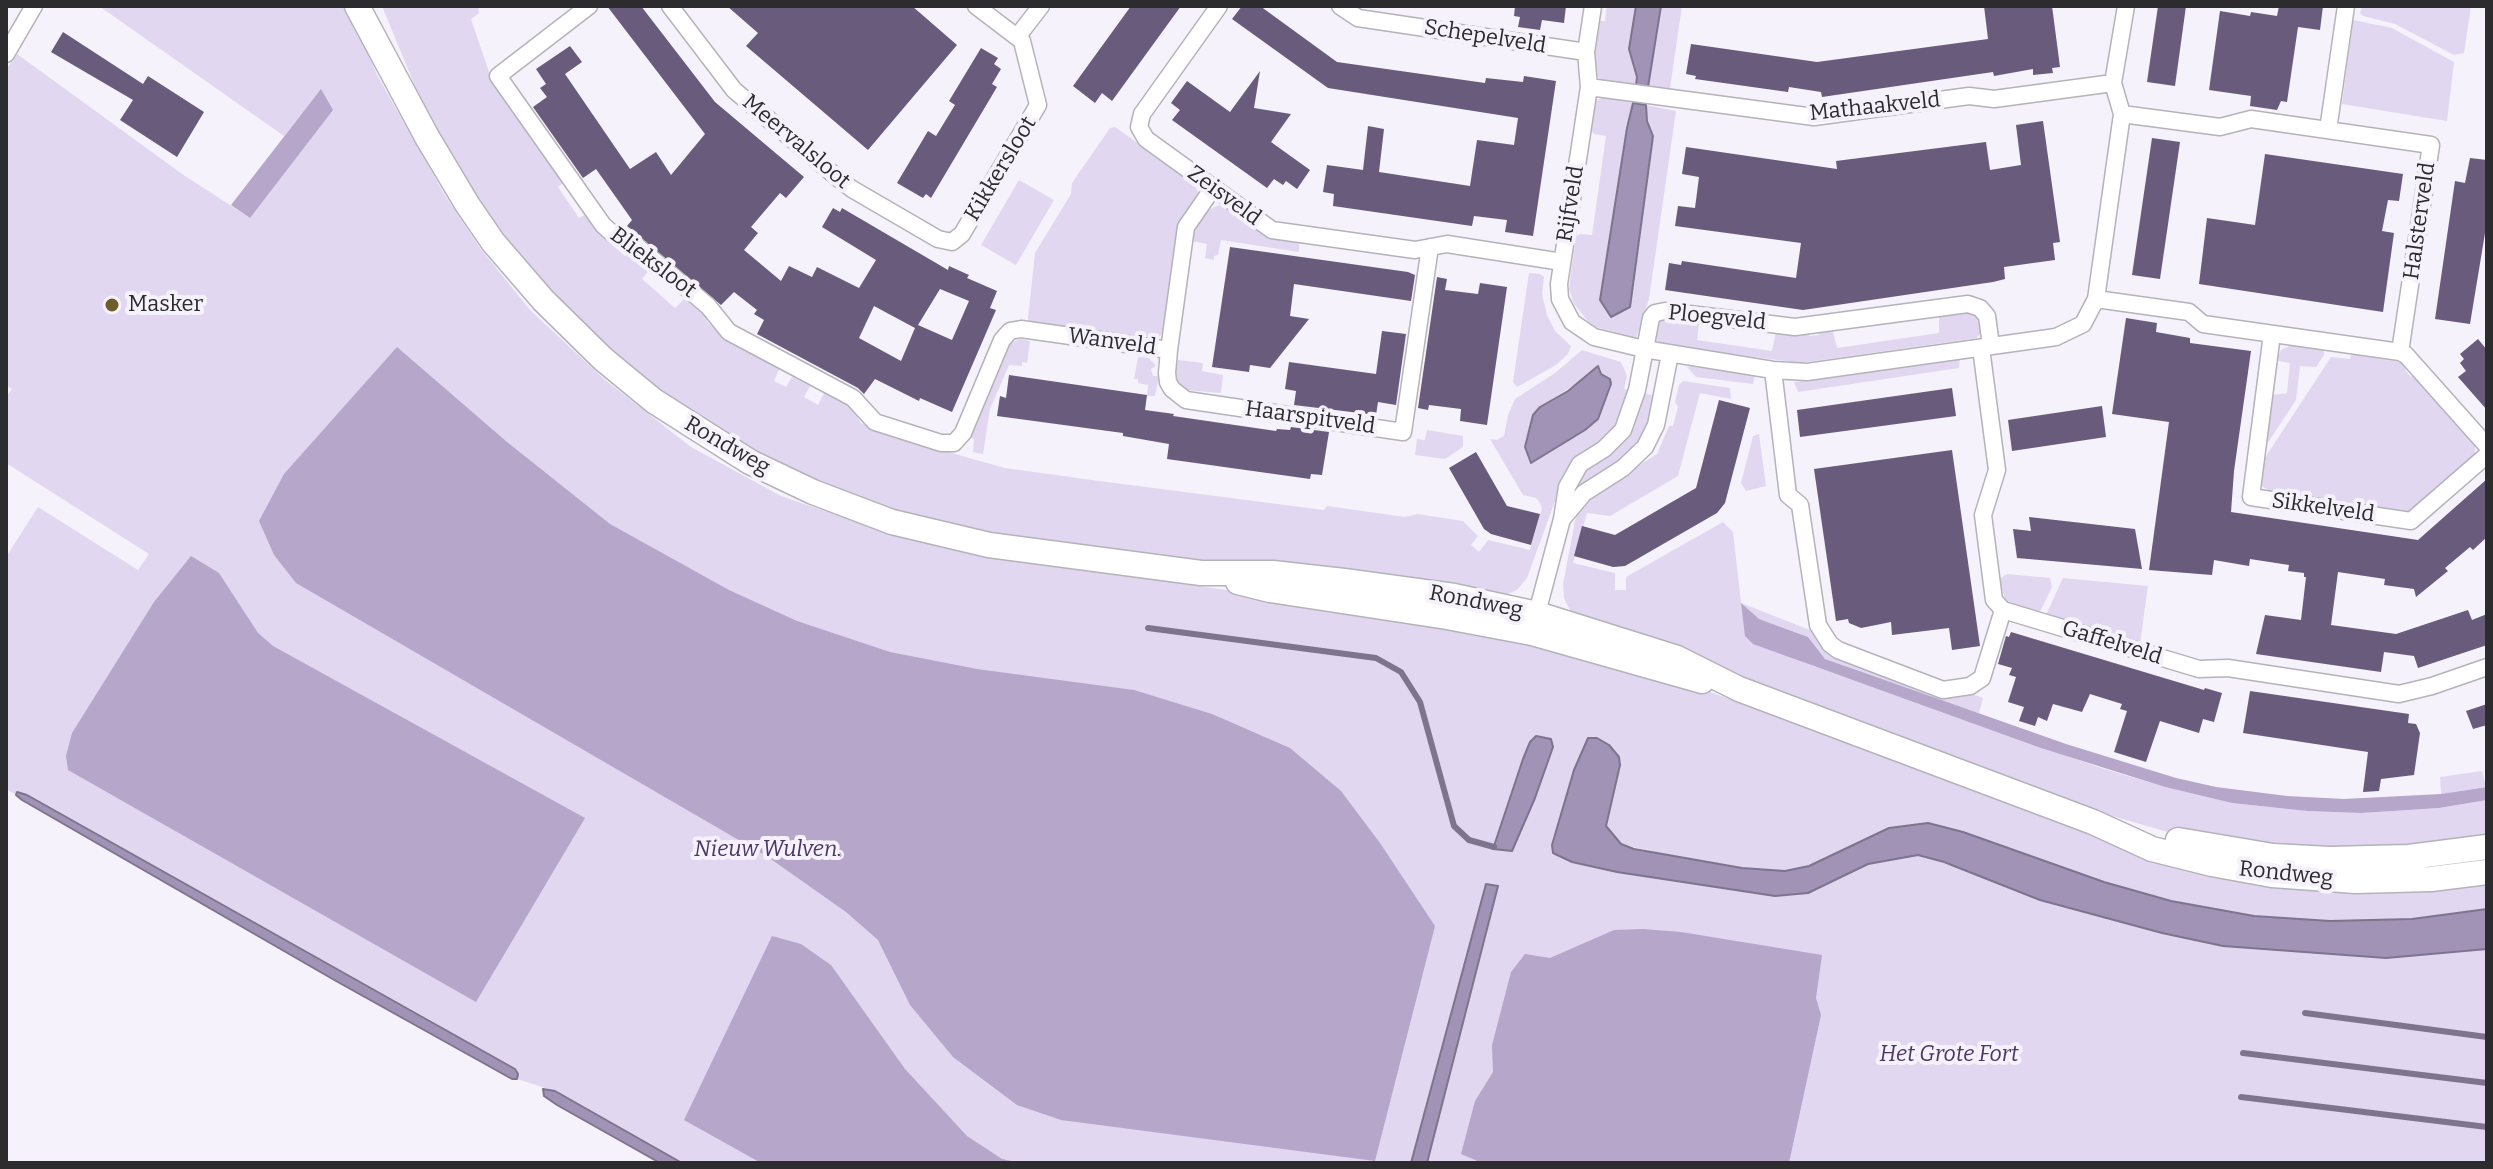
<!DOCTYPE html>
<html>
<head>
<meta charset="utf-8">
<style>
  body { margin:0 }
  #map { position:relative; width:2493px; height:1169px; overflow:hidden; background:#f5f2fb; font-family:Bitter,serif }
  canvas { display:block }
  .frame { position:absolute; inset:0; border:8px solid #2c2b2e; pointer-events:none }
</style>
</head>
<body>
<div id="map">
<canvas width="2493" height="1169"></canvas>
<div class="frame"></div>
</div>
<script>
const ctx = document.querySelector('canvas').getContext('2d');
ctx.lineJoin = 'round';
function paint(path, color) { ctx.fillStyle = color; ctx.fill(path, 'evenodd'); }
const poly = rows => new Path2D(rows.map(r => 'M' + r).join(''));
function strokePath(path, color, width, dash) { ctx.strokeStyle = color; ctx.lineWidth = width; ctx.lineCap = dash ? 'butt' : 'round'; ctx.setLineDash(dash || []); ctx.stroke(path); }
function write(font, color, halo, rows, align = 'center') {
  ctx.font = font + ' Bitter,serif'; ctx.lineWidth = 8; ctx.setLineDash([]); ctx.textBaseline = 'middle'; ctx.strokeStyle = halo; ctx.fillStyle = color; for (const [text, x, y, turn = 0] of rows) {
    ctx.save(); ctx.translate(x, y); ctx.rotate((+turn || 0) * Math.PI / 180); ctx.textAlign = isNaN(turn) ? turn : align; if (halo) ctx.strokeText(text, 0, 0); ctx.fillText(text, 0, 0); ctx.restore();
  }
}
paint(poly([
  [99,6,349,6,377,75,444,194,480,248,530,310,605,380,691,447,781,496,889,533,965,552,1440,621,1702,689,2146,853,2487,879,2487,909,2412,919,2330,921,2254,916,2171,901,2104,882,1963,832,1928,823,1889,828,1809,866,1785,871,1742,868,1688,860,1621,844,1606,826,1609,809,1583,746,1552,845,1617,872,1808,893,1868,864,1918,855,2162,933,2223,946,2386,958,2487,949,2487,1163,682,1163,555,1091,517,1079,518,1074,432,1021,27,795,17,792,16,795,6,789,6,557,38,507,138,570,149,554,6,463,6,397,12,389,6,385,6,70,17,54,182,174,250,218,321,90,284,136],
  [1523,759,1512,850,1495,844],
  [382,6,478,6,479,13,471,19,489,72,564,182,558,187,579,218,586,214,611,241,610,243,625,256,632,248,651,268,642,279,675,308,686,297,705,313,707,322,726,338,780,367,774,381,786,387,792,377,810,386,804,397,818,405,825,391,849,403,861,423,867,426,962,456,1005,468,1099,481,1324,510,1327,506,1405,517,1417,514,1463,521,1478,536,1471,545,1479,552,1488,540,1530,550,1542,508,1540,503,1536,498,1523,495,1490,439,1497,440,1504,436,1508,415,1515,399,1555,373,1582,350,1621,362,1627,376,1624,389,1631,391,1614,433,1559,490,1527,578,1517,590,1505,595,1016,539,916,517,848,495,777,464,731,439,649,384,576,320,520,258,471,191,424,108],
  [1600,368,1601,374,1533,415,1540,407],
  [1607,6,1636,6,1629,49,1637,77,1636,85,1603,82,1598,77,1593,55,1599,21,1605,21],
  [1661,6,1682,6,1670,88,1667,89,1648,87],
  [2362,6,2471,6,2464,53,2454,55,2395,24,2363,16,2360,13],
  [2353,20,2392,28,2454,62,2447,121,2342,104],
  [1605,96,1633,103,1627,128,1617,312,1624,312,1630,307,1653,136,1647,121,1646,105,1676,111,1649,299,1636,338,1596,327,1588,321,1574,304,1569,289,1576,236,1580,234,1592,235,1606,136,1594,134,1591,130,1596,101],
  [1115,127,1194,183,1198,192,1165,328,1160,336,1151,341,1029,323,1028,318,1035,253,1071,194,1072,183,1110,128],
  [1019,180,1054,200,1016,265,981,245],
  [1219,205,1229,207,1299,241,1299,252,1221,240,1218,255,1214,256,1214,260,1205,258,1207,244,1192,241,1194,228,1206,211],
  [1529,273,1540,274,1544,277,1542,294,1547,315,1555,331,1571,346,1568,354,1556,365,1517,387,1513,382],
  [1971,312,1980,318,1982,331,1977,338,1800,363,1664,345,1658,343,1653,335,1657,323,1665,318,1699,323,1697,340,1772,351,1776,331,1808,332,1809,336,1819,335,1818,330,1832,328,1837,348,1939,333,1939,317],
  [1020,339,1030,341,1027,363,1022,362,1022,366,1009,365,990,409,983,454,973,452,974,439,968,436,1008,344],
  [2291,345,2324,350,2324,355,2316,367,2300,366,2296,400,2269,441,2264,442,2272,395,2287,393,2290,363,2279,361,2277,358,2281,350],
  [2351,354,2405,363,2408,366,2405,370,2411,377,2416,374,2475,444,2475,456,2411,512,2274,494,2262,486,2261,464,2331,357,2350,359],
  [1138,357,1149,358,1156,366,1151,369,1153,376,1159,376,1155,396,1147,396,1148,385,1138,383,1138,379,1134,379],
  [1960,358,1959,368,1798,392,1794,382],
  [1178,360,1203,363,1202,371,1223,375,1221,393,1186,390,1179,385,1175,375],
  [1692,366,1755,375,1753,384,1696,377,1687,367],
  [1683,381,1730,388,1731,399,1700,393,1678,476,1610,516,1587,513,1573,563,1615,573,1615,590,1626,590,1626,577,1723,522,1733,532,1741,603,1983,698,1979,713,1931,698,1825,659,1808,637,1759,619,1805,663,2101,768,2165,787,2232,803,2307,811,2361,813,2439,808,2487,800,2487,840,2362,854,2185,837,2088,809,1571,612,1564,598,1563,584,1576,516,1592,495,1657,454,1669,426,1673,426,1678,407,1675,402,1679,385],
  [1642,393,1656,396,1643,437,1630,455,1579,488,1575,488,1575,483],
  [1427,430,1463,436,1463,447,1445,459,1415,455,1417,439,1425,440],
  [1759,434,1766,486,1746,491,1741,483,1753,436],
  [2007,574,2050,578,2052,587,2041,610,2037,612,2012,605,2005,600,2001,585,2001,578],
  [2063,578,2148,586,2140,644,2046,615],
  [2482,771,2486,787,2441,794,2440,777]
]), '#e1d7f1');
paint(poly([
  [321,89,333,110,250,218,231,205],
  [397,347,507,442,610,524,729,590,797,621,890,652,977,669,1134,690,1212,714,1290,748,1341,791,1380,843,1435,926,1375,1161,1061,1120,1017,1105,953,1057,910,1005,878,940,846,912,768,857,296,583,274,555,259,521,284,474],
  [191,556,219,573,258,633,273,646,585,818,476,1002,68,770,66,756,72,733,154,602],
  [1741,603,1759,619,1808,637,1825,659,2066,744,2176,778,2216,787,2287,796,2344,799,2441,794,2487,787,2487,800,2439,808,2361,813,2307,811,2232,803,2165,787,2041,748,1753,644,1745,636],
  [1643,929,1681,932,1822,955,1816,998,1821,1015,1789,1163,1482,1163,1461,1154,1475,1101,1493,1072,1492,1045,1511,972,1525,954,1550,958,1614,930],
  [772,936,801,944,831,965,905,1069,967,1136,1002,1159,1020,1163,761,1163,684,1120]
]), '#b5a6ca');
const water = poly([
  [1636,6,1661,6,1648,87,1636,85,1637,77,1629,49,1636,6],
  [1633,103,1646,105,1647,121,1653,136,1630,307,1611,317,1600,300,1627,128,1633,103],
  [1598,366,1601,374,1610,379,1611,384,1598,419,1585,430,1531,463,1525,447,1533,415,1540,407,1568,391,1598,366],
  [1536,736,1551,739,1553,747,1535,798,1512,851,1493,849,1523,759,1530,742,1536,736],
  [1588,738,1597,738,1609,745,1619,757,1620,765,1606,826,1621,844,1634,849,1742,868,1785,871,1809,866,1889,828,1928,823,1963,832,2104,882,2171,901,2254,916,2330,921,2412,919,2487,909,2487,949,2386,958,2223,946,2162,933,2040,900,1944,862,1918,855,1868,864,1808,893,1775,896,1617,872,1572,862,1553,853,1552,845,1574,770,1588,738],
  [17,792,27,795,515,1069,518,1074,517,1079,512,1079,336,981,22,800,16,795,17,792],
  [1486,884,1498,886,1427,1163,1411,1163,1486,884],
  [543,1089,555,1091,682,1163,660,1163,557,1105,544,1096,543,1089]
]);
paint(water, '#a193b6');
strokePath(water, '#7e748d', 2);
strokePath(poly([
  [1148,628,1376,658,1401,672,1420,702,1454,826,1469,840,1494,847],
  [2305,1013,2487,1037],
  [2243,1053,2487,1083],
  [2241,1097,2487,1127]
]), '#7e748d', 6);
paint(poly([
  [607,6,641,6,715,102,804,177,786,198,780,193,751,227,758,233,744,250,781,281,789,266,812,277,817,267,859,288,876,260,822,227,833,208,840,212,842,208,948,270,949,266,969,275,967,278,997,291,990,308,996,310,952,412,920,398,919,401,875,379,864,394,858,388,757,334,764,320,754,314,757,310,734,292,721,305,627,226,632,220,596,169,583,178,533,107,547,97,540,88,546,84,536,69,570,46,582,62,565,74,630,169,656,152,671,175,705,134],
  [940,289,969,301,952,340,918,325],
  [874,306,915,328,901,361,859,338],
  [727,6,912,6,957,45,868,150,746,46,758,33],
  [1131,6,1181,6,1112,101,1102,93,1095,103,1073,86],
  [1242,6,1260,6,1337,62,1485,83,1486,78,1523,82,1524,76,1556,81,1533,236,1505,232,1507,220,1474,216,1472,226,1333,206,1334,194,1323,192,1327,165,1363,170,1368,126,1384,129,1379,172,1470,186,1477,140,1514,145,1518,118,1328,88,1232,19],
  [1515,6,1566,6,1564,23,1542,20,1540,30,1518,27,1520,17,1514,16],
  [1984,6,2052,6,2060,67,2052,68,2053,73,2033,75,2033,69,1994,76,1993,72,1822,97,1821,92,1789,87,1788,92,1695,79,1696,76,1686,74,1691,44,1817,62,1988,39],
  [2158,6,2186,6,2175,86,2147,82],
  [2279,6,2323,6,2320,30,2298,27,2287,102,2281,101,2277,110,2250,106,2251,96,2209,90,2220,11,2250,16,2251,12,2277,16],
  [63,32,143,84,148,76,204,112,177,157,120,120,133,100,51,52],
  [981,48,998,58,994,64,1001,69,992,84,997,87,931,198,926,194,923,198,897,183,928,131,936,136,955,105,949,101],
  [1260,71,1254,108,1291,114,1271,142,1310,170,1297,189,1286,181,1283,185,1274,179,1267,188,1172,120,1180,110,1171,103,1187,81,1230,112],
  [2043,121,2060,242,2053,243,2055,260,2004,267,2005,279,1993,282,1803,310,1665,290,1669,263,1681,265,1682,261,1796,278,1801,243,1675,226,1678,206,1695,208,1699,177,1682,174,1686,147,1837,169,1836,161,1986,142,1990,170,2021,165,2016,125],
  [2152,138,2180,142,2160,279,2132,275],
  [2265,154,2403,174,2399,201,2388,200,2382,231,2394,233,2383,312,2199,284,2207,218,2255,225],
  [2470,158,2487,160,2487,221,2470,324,2435,319,2455,181,2465,183],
  [1230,247,1408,272,1415,275,1411,301,1294,284,1290,316,1309,319,1270,368,1250,365,1249,372,1212,367],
  [1437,277,1447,279,1445,290,1478,294,1480,283,1507,287,1487,425,1460,421,1461,409,1429,405,1428,410,1418,408],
  [2126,318,2157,323,2156,332,2190,338,2190,343,2251,351,2234,471,2231,512,2418,540,2487,479,2487,537,2473,550,2470,547,2445,568,2448,571,2416,597,2414,589,2384,585,2385,579,2338,572,2331,625,2396,634,2468,610,2472,620,2487,614,2487,645,2418,668,2414,656,2384,652,2381,672,2256,654,2265,615,2301,620,2306,577,2304,577,2304,573,2288,571,2289,565,2250,559,2249,566,2214,560,2212,575,2149,570,2169,422,2112,414],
  [1382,331,1406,334,1396,405,1378,402,1376,415,1294,405,1296,391,1285,389,1289,362,1376,374],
  [2478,339,2487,350,2487,410,2458,377,2466,371,2460,363,2464,359,2460,354],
  [1009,375,1147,395,1145,410,1174,414,1173,416,1276,431,1277,429,1290,430,1291,427,1329,432,1322,475,1311,474,1310,479,1167,459,1169,444,1123,436,1123,433,997,416,1000,396,1006,398],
  [1952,388,1956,416,1800,437,1797,410],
  [1719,400,1750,408,1725,503,1717,513,1625,566,1613,567,1574,556,1582,526,1615,535,1696,488],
  [2102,406,2106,437,2012,451,2008,420],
  [1952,450,1980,646,1952,650,1949,628,1892,635,1891,622,1861,628,1849,623,1848,619,1836,621,1814,469],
  [1476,452,1507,506,1540,514,1531,545,1491,534,1484,529,1449,468],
  [2029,517,2135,529,2142,569,2017,558,2013,529,2031,531],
  [2011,632,2204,690,2205,688,2222,693,2214,722,2203,719,2199,733,2160,721,2146,762,2114,752,2127,711,2120,709,2122,704,2090,694,2082,712,2053,704,2047,721,2038,717,2035,726,2019,721,2024,707,2008,702,2016,677,2009,675,2012,668,1998,664,2006,636,2009,637],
  [2250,691,2409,714,2408,723,2416,724,2420,733,2414,775,2381,779,2379,791,2363,792,2368,752,2243,733],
  [2487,704,2487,725,2473,729,2466,711]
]), '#685b7b');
const street = poly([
  [589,6,498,76,603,225,613,234,633,243,708,306,729,332,853,398,875,422,941,443,954,443,963,433,1002,340,1010,331,1021,329,1169,350,1186,227,1213,188],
  [670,6,734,90,839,179,852,189,938,239,952,242,962,234,1038,105,1022,41,976,6],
  [1219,6,1142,114,1139,127,1146,139,1272,230,1415,250,1447,244,1562,262],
  [1340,6,1358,18,1586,52],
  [1593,6,1586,52,1589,87,1559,284,1560,299,1572,322,1594,337,1644,349,1773,370,1807,372,2056,337,2083,324,2096,299,2122,114,2113,83,2126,6],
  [1017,37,1041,6],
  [6,54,34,6],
  [1589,87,1814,117,1969,96,1994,99,2113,83],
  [2122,114,2220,127,2251,119,2431,145,2400,352],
  [2328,130,2346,6],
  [2096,299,2189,312,2203,324,2400,352,2406,355,2487,446],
  [2272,334,2251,497,2411,521,2487,455],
  [1981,348,1997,470,1983,515,1994,600,2003,610,2199,669,2228,668,2399,694,2432,686,2487,667],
  [1169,350,1167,373,1168,382,1172,389,1186,400,1403,432,1430,247],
  [1773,370,1788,495,1800,505,1818,625,1830,644,1838,650,1943,690,1970,686,1982,678,2003,610],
  [1563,518,1584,493,1623,468,1645,447,1656,425,1670,354],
  [1534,624,1562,519,1567,487,1580,464,1604,449,1623,430,1637,390,1651,318,1655,313,1665,311,1795,327,1968,304,1980,308,1987,316,1991,346]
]);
const secondary = poly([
  [357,6,427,137,467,204,493,242,543,300,603,359,654,401,750,462,813,492,892,522,989,545,1201,573,1273,573,1344,581,1454,596,1537,614,1677,658,1739,689,2093,822,2152,849,2212,864,2272,875,2356,881,2431,879,2487,872],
  [1238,582,1270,590,1447,617,1532,633,1702,681],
  [2178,840,2273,856,2330,859,2409,857,2487,847]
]);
strokePath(street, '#b5b2ba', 19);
strokePath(secondary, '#b5b2ba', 27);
strokePath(street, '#fff', 16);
strokePath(secondary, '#fff', 24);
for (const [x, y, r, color] of [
  [112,305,8,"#6c5d2a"]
]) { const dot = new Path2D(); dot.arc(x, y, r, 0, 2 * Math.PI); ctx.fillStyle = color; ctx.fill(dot); strokePath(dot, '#f5f2fb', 3); }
write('22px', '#2c2b2e', '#f5f2fb', [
  ["Schepelveld",1485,37,9],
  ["Mathaakveld",1875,107,-6],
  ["Meervalsloot",796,142,40],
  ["Kikkersloot",1001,169,-59],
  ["Zeisveld",1224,196,36],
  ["Rijfveld",1571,204,-81],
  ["Halsterveld",2420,221,-82],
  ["Blieksloot",653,263,37],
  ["Ploegveld",1717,318,6],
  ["Wanveld",1112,342,8],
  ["Haarspitveld",1310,418,8],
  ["Rondweg",727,446,30],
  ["Sikkelveld",2323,508,8],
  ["Rondweg",1476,602,11],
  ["Gaffelveld",2112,643,17],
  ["Rondweg",2286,874,6]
]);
write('22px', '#2c2b2e', '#f5f2fb', [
  ["Masker",128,305]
], 'left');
write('italic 22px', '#4b3666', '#f5f2fb', [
  ["Nieuw Wulven.",768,850],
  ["Het Grote Fort",1949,1055]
]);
</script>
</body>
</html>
